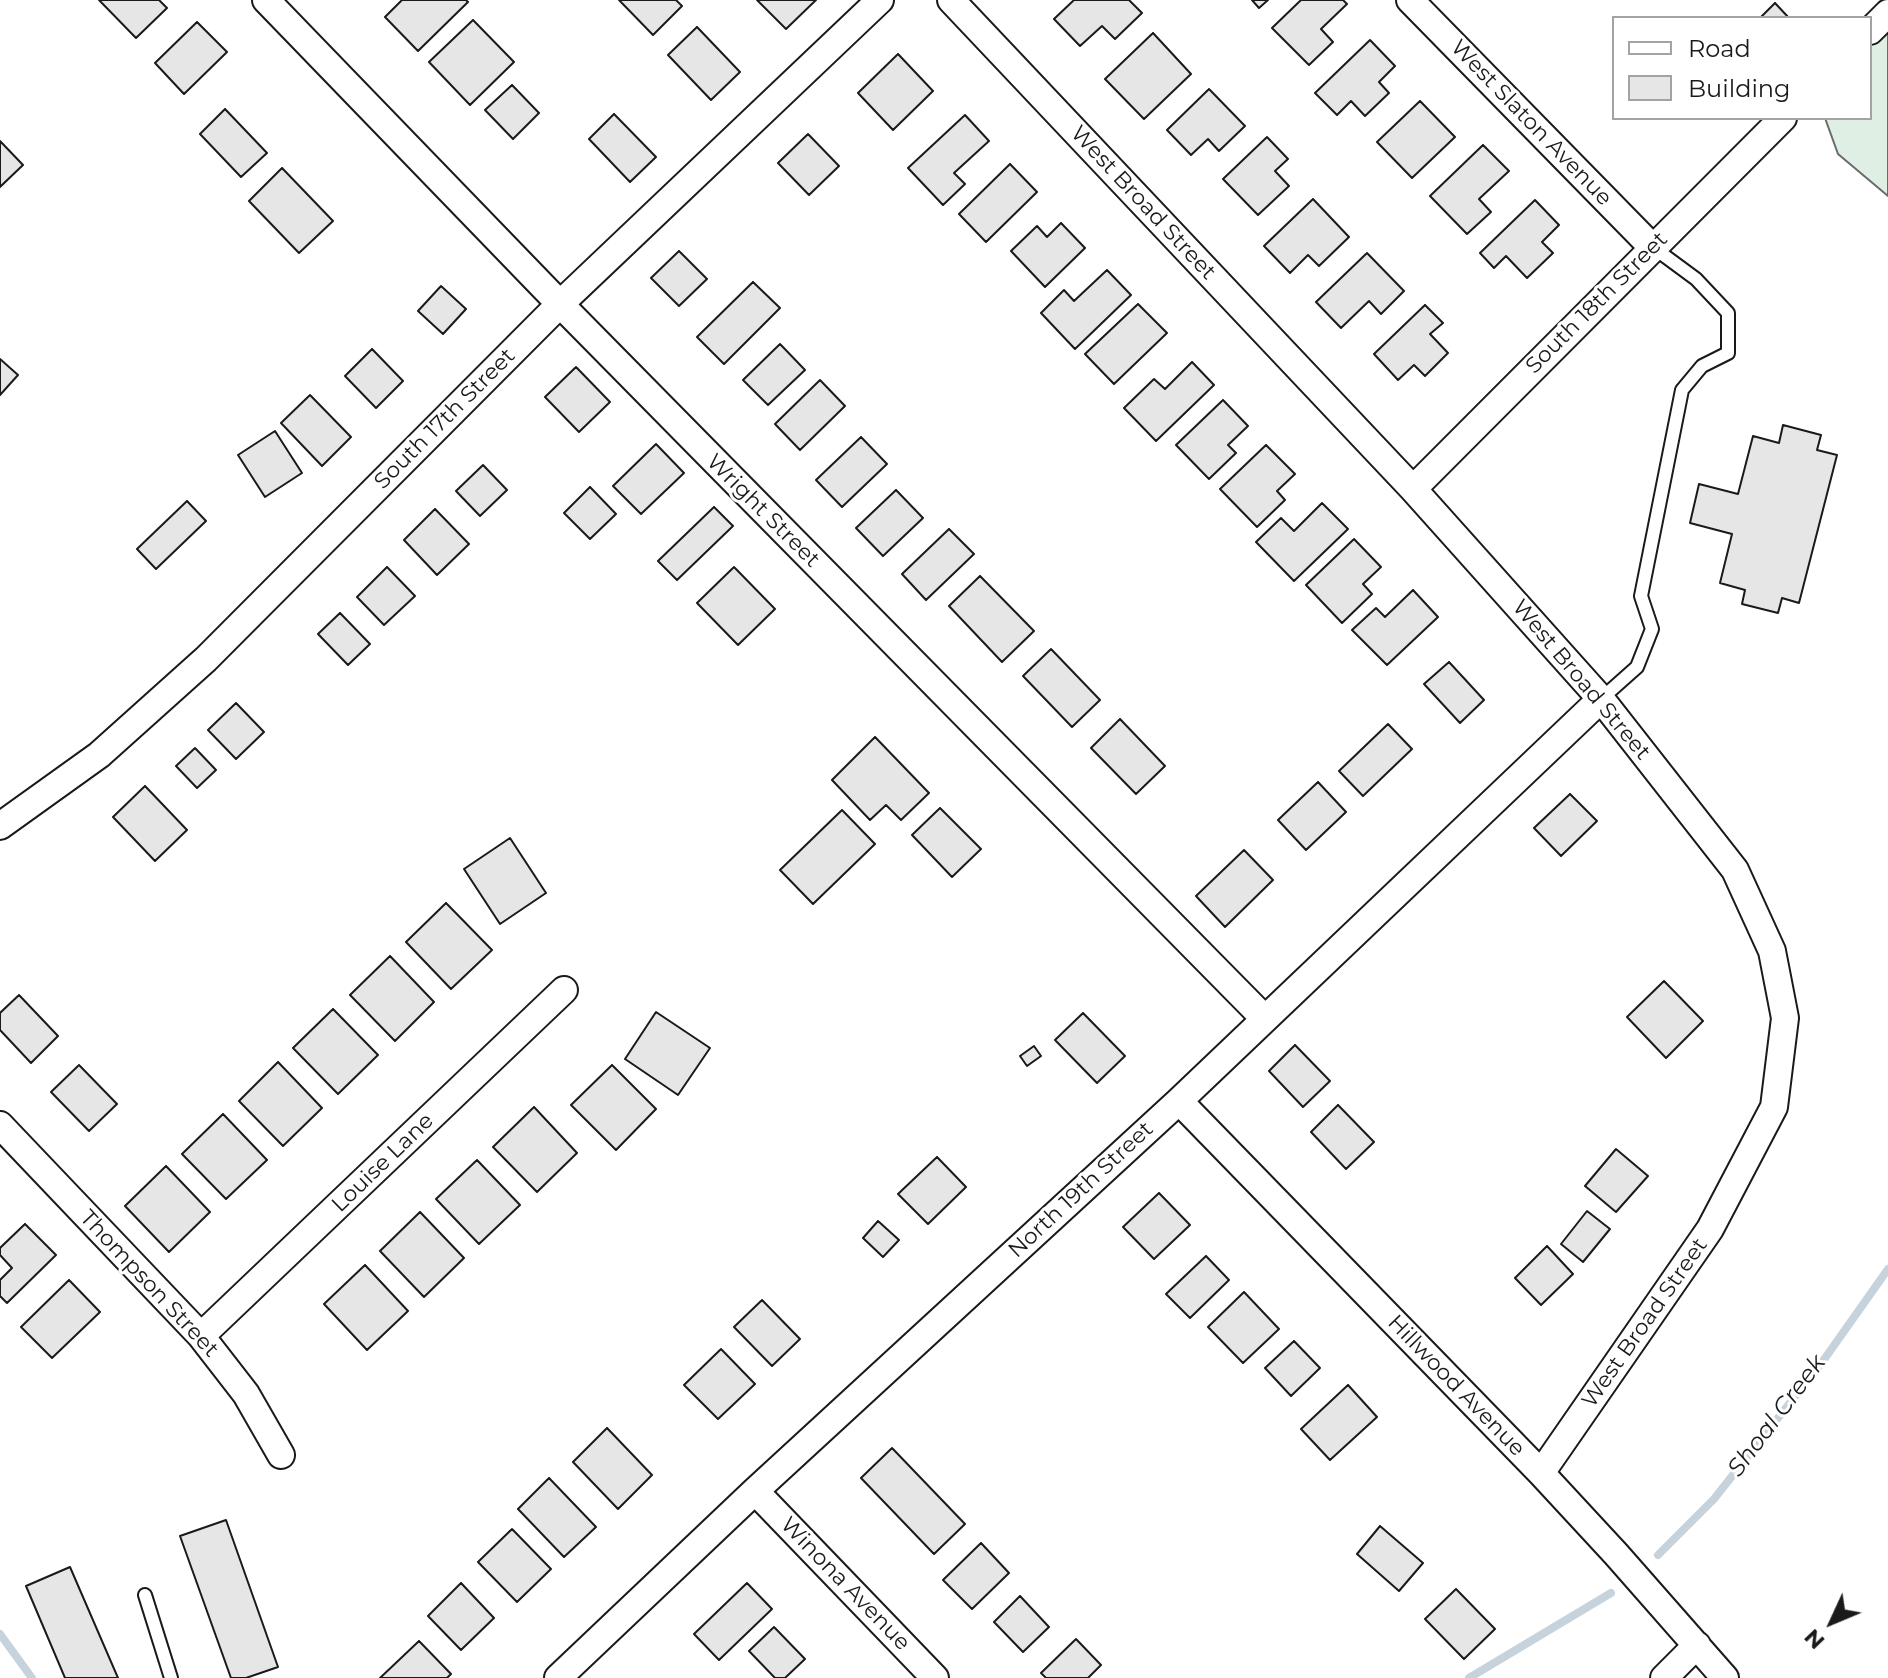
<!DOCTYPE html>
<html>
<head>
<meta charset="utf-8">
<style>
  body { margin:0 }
  #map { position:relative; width:1888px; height:1678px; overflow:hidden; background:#fff; font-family:Montserrat,sans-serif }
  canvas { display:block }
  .legend { position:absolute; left:1612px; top:16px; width:260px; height:104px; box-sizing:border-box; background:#fff; border:2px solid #a3a3a3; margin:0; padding:10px 14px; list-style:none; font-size:24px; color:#1a1a1a }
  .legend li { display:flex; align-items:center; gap:16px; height:40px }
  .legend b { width:40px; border:2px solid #a3a3a3 }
  .north { position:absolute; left:1792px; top:1582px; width:80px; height:80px; -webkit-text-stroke:6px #fff; paint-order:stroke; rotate:226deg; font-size:22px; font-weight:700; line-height:32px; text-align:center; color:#1a1a1a }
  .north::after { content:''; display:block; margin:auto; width:28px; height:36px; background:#1a1a1a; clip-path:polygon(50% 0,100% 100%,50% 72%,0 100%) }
</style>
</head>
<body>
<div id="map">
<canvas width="1888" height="1678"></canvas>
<ul class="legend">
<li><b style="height:10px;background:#fff"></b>Road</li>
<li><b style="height:22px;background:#e6e6e6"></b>Building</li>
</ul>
<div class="north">N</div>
</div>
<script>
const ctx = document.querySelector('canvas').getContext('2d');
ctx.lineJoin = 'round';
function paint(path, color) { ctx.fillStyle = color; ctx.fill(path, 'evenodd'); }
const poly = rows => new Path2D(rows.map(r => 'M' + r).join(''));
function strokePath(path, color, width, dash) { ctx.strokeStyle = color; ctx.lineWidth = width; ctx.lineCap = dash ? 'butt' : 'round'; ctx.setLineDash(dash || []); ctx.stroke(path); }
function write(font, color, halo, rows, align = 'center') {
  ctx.font = font + ' Montserrat,sans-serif'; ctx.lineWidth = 6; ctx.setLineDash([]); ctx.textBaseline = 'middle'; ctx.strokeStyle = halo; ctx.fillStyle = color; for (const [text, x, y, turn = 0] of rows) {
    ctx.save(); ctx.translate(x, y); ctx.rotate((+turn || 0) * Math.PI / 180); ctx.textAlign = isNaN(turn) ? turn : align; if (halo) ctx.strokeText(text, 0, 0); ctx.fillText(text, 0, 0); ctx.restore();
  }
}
const green = poly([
  [1888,13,1888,196,1838,154,1825,118,1870,118,1870,31,1888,13]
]);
paint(green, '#e0efe3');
strokePath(green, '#6a6a6a', 2);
strokePath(poly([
  [1658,1555,1714,1499,1823,1361,1888,1269],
  [0,1634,32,1678],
  [1469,1678,1611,1593]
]), '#c6d2dc', 8);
const building = poly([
  [99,0,159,0,167,8,136,38,99,0],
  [402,0,466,0,468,2,418,51,385,17,402,0],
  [619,0,676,0,682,6,653,35,619,0],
  [757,0,816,0,786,29,757,0],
  [1074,0,1129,0,1142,13,1115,39,1102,26,1080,46,1054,19,1074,0],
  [1252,0,1268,0,1259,8,1252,0],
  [1301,0,1343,0,1347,4,1321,29,1333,42,1309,65,1272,28,1301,0],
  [1775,3,1789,18,1760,18,1775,3],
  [473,20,514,62,470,105,429,62,473,20],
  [197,22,227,52,184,94,155,63,197,22],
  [697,27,740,72,711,100,668,55,697,27],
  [1153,33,1191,74,1144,119,1105,79,1153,33],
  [1370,40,1395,66,1379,82,1389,93,1365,116,1351,101,1337,115,1315,93,1370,40],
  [898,54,933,91,893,130,858,93,898,54],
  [512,85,539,113,513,139,485,110,512,85],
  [1209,89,1245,126,1219,151,1208,139,1191,155,1167,130,1209,89],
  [1420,101,1455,137,1412,178,1377,142,1420,101],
  [225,109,267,153,241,177,200,134,225,109],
  [614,114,656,157,630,182,589,139,614,114],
  [965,115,989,141,954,173,965,184,943,205,908,168,965,115],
  [808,134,839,166,809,195,778,163,808,134],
  [1267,137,1288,159,1275,171,1289,186,1258,215,1223,179,1267,137],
  [0,141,23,165,0,187,0,141],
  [1483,145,1509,171,1479,199,1491,212,1467,234,1430,196,1483,145],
  [1010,164,1037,192,986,242,959,214,1010,164],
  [282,168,333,221,299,253,249,201,282,168],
  [1313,199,1349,237,1319,266,1308,255,1290,273,1264,246,1313,199],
  [1535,200,1559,225,1542,242,1553,253,1527,278,1506,256,1494,268,1480,253,1535,200],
  [1061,223,1085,248,1045,287,1011,251,1037,226,1047,237,1061,223],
  [679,251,707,279,679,306,651,278,679,251],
  [1367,253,1404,291,1381,314,1369,301,1341,328,1316,302,1367,253],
  [1107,270,1131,295,1075,349,1041,313,1064,290,1074,301,1107,270],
  [753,282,780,308,724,364,697,337,753,282],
  [441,286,466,309,443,334,418,311,441,286],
  [1138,304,1167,333,1114,384,1085,354,1138,304],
  [1425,305,1443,323,1430,334,1448,353,1425,376,1414,365,1398,380,1374,354,1425,305],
  [780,344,805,370,768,405,743,380,780,344],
  [372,349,403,381,376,408,345,376,372,349],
  [0,359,18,375,0,395,0,359],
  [1192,362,1214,385,1156,441,1124,408,1154,379,1165,389,1192,362],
  [576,367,610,402,579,432,545,397,576,367],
  [820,380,845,406,800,450,775,424,820,380],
  [310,395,351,437,322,466,281,423,310,395],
  [1223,400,1248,426,1228,445,1236,453,1209,479,1176,445,1223,400],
  [1783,425,1821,435,1817,450,1837,455,1799,603,1782,598,1778,613,1742,604,1745,590,1720,583,1732,534,1690,523,1699,484,1738,494,1753,436,1779,443,1783,425],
  [275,431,302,473,265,497,238,455,275,431],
  [861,437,887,464,842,507,816,480,861,437],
  [656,444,684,473,641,514,613,486,656,444],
  [1266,445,1295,474,1277,491,1285,500,1257,527,1220,489,1266,445],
  [483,465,507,490,480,516,456,491,483,465],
  [590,487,616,514,590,539,564,513,590,487],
  [896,490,923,518,883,556,856,528,896,490],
  [187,501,206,521,156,569,137,549,187,501],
  [1322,503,1348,529,1294,581,1256,542,1281,518,1294,531,1322,503],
  [714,507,733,526,677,580,658,561,714,507],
  [435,509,469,544,437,575,404,540,435,509],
  [949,529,974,554,926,600,902,574,949,529],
  [1354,539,1381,567,1363,584,1372,594,1342,623,1306,585,1354,539],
  [387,567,415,596,384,625,357,597,387,567],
  [734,567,775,609,738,645,697,603,734,567],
  [980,576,1034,631,1002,662,949,606,980,576],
  [1413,590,1438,617,1387,665,1352,630,1376,608,1385,617,1413,590],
  [340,613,370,644,348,665,318,634,340,613],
  [1051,649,1100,700,1072,727,1023,676,1051,649],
  [1449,662,1484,700,1460,723,1424,684,1449,662],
  [236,703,264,732,236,759,208,730,236,703],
  [1120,719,1165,766,1136,794,1091,748,1120,719],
  [1388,724,1412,749,1363,796,1339,771,1388,724],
  [875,737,929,793,901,820,886,805,870,820,832,780,875,737],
  [195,748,216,770,197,788,176,766,195,748],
  [1318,782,1346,812,1306,850,1278,820,1318,782],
  [145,786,187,830,155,861,113,817,145,786],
  [1570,794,1597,821,1561,856,1534,828,1570,794],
  [940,808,981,849,952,877,912,835,940,808],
  [842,810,875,844,813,904,780,870,842,810],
  [510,838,546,893,500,924,464,869,510,838],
  [1244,850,1273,880,1225,927,1196,896,1244,850],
  [446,903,492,950,451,989,406,942,446,903],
  [390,956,434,1002,395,1041,350,995,390,956],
  [1664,981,1703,1021,1666,1058,1627,1017,1664,981],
  [19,995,58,1036,31,1063,0,1030,0,1013,19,995],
  [333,1009,378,1055,338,1094,293,1048,333,1009],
  [656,1012,710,1048,678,1095,625,1059,656,1012],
  [1083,1013,1125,1056,1097,1083,1055,1040,1083,1013],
  [1295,1045,1330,1081,1303,1107,1269,1071,1295,1045],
  [1034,1046,1041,1056,1027,1066,1020,1056,1034,1046],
  [278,1062,322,1108,283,1146,239,1101,278,1062],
  [79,1065,117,1104,89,1131,51,1092,79,1065],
  [612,1065,656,1109,616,1150,571,1105,612,1065],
  [1338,1105,1374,1142,1346,1169,1311,1132,1338,1105],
  [534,1107,577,1153,537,1192,493,1147,534,1107],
  [223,1114,267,1160,226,1199,182,1154,223,1114],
  [1616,1149,1648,1176,1616,1212,1585,1186,1616,1149],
  [937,1157,966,1187,928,1224,898,1194,937,1157],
  [477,1160,520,1205,479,1244,436,1199,477,1160],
  [166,1166,210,1212,169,1252,125,1206,166,1166],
  [1159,1193,1190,1225,1154,1259,1123,1227,1159,1193],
  [1587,1211,1610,1229,1583,1262,1561,1244,1587,1211],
  [420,1212,464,1258,424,1297,380,1251,420,1212],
  [878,1221,899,1240,883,1257,863,1238,878,1221],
  [25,1224,56,1255,7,1303,0,1296,0,1280,12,1268,0,1255,0,1248,25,1224],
  [1547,1246,1573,1274,1541,1305,1515,1278,1547,1246],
  [1206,1256,1229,1280,1190,1318,1166,1294,1206,1256],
  [365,1265,408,1311,367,1350,324,1304,365,1265],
  [69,1280,100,1312,52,1358,21,1327,69,1280],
  [1244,1292,1279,1329,1243,1363,1208,1327,1244,1292],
  [762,1300,800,1339,772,1366,734,1327,762,1300],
  [1294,1341,1320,1368,1291,1396,1265,1368,1294,1341],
  [721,1349,755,1384,718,1419,684,1385,721,1349],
  [1348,1385,1377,1417,1330,1460,1301,1429,1348,1385],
  [607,1428,652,1475,618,1509,573,1462,607,1428],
  [892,1448,965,1524,934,1554,861,1478,892,1448],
  [549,1478,596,1527,564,1557,518,1509,549,1478],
  [226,1520,278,1667,246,1678,231,1678,180,1536,226,1520],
  [1380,1526,1423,1563,1399,1591,1357,1554,1380,1526],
  [512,1529,551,1569,517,1602,478,1562,512,1529],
  [981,1543,1009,1573,972,1609,943,1580,981,1543],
  [70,1567,118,1678,65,1678,26,1586,70,1567],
  [461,1583,494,1618,461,1650,428,1616,461,1583],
  [747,1583,772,1609,719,1660,694,1634,747,1583],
  [1456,1589,1495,1629,1464,1659,1425,1619,1456,1589],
  [1020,1596,1049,1627,1023,1652,994,1622,1020,1596],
  [774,1627,805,1659,785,1678,775,1678,749,1651,774,1627],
  [1076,1639,1101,1665,1088,1678,1046,1678,1041,1673,1076,1639],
  [419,1641,451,1674,447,1678,380,1678,419,1641]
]);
paint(building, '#e6e6e6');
strokePath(building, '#1a1a1a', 2);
const service = poly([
  [1601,699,1637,667,1652,629,1641,596,1682,390,1702,366,1728,353,1728,313,1696,279,1654,248],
  [145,1595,171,1678]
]);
const minor = poly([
  [266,0,560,304,1264,1018],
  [951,0,1413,489,1601,699,1735,870,1772,951,1785,1018,1774,1107,1710,1229,1541,1473],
  [1410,0,1652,247],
  [1870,31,1888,13],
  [1413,489,1783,118],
  [0,826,99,755,206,659,560,304,880,0],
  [1179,1101,1541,1473,1616,1554,1725,1678],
  [0,1125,201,1336,246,1394,281,1455],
  [201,1336,564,990],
  [755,1491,935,1678],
  [558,1678,755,1491,1179,1101,1601,699],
  [1664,1678,1697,1645]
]);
strokePath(service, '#1a1a1a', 16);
strokePath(minor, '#1a1a1a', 30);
strokePath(service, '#fff', 12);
strokePath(minor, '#fff', 26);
write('22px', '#1a1a1a', '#fff', [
  ["West Slaton Avenue",1531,123,46],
  ["West Broad Street",1143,203,47],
  ["South 18th Street",1597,303,-45],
  ["South 17th Street",445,419,-45],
  ["Wright Street",763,511,45],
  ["West Broad Street",1581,680,50],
  ["Louise Lane",383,1163,-44],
  ["North 19th Street",1081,1190,-43],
  ["Thompson Street",149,1284,47],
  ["West Broad Street",1645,1323,-55],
  ["Hillwood Avenue",1456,1386,46],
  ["Winona Avenue",845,1584,46]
]);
write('italic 24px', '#1a1a1a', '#fff', [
  ["Shoal Creek",1777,1416,-53]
]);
</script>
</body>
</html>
